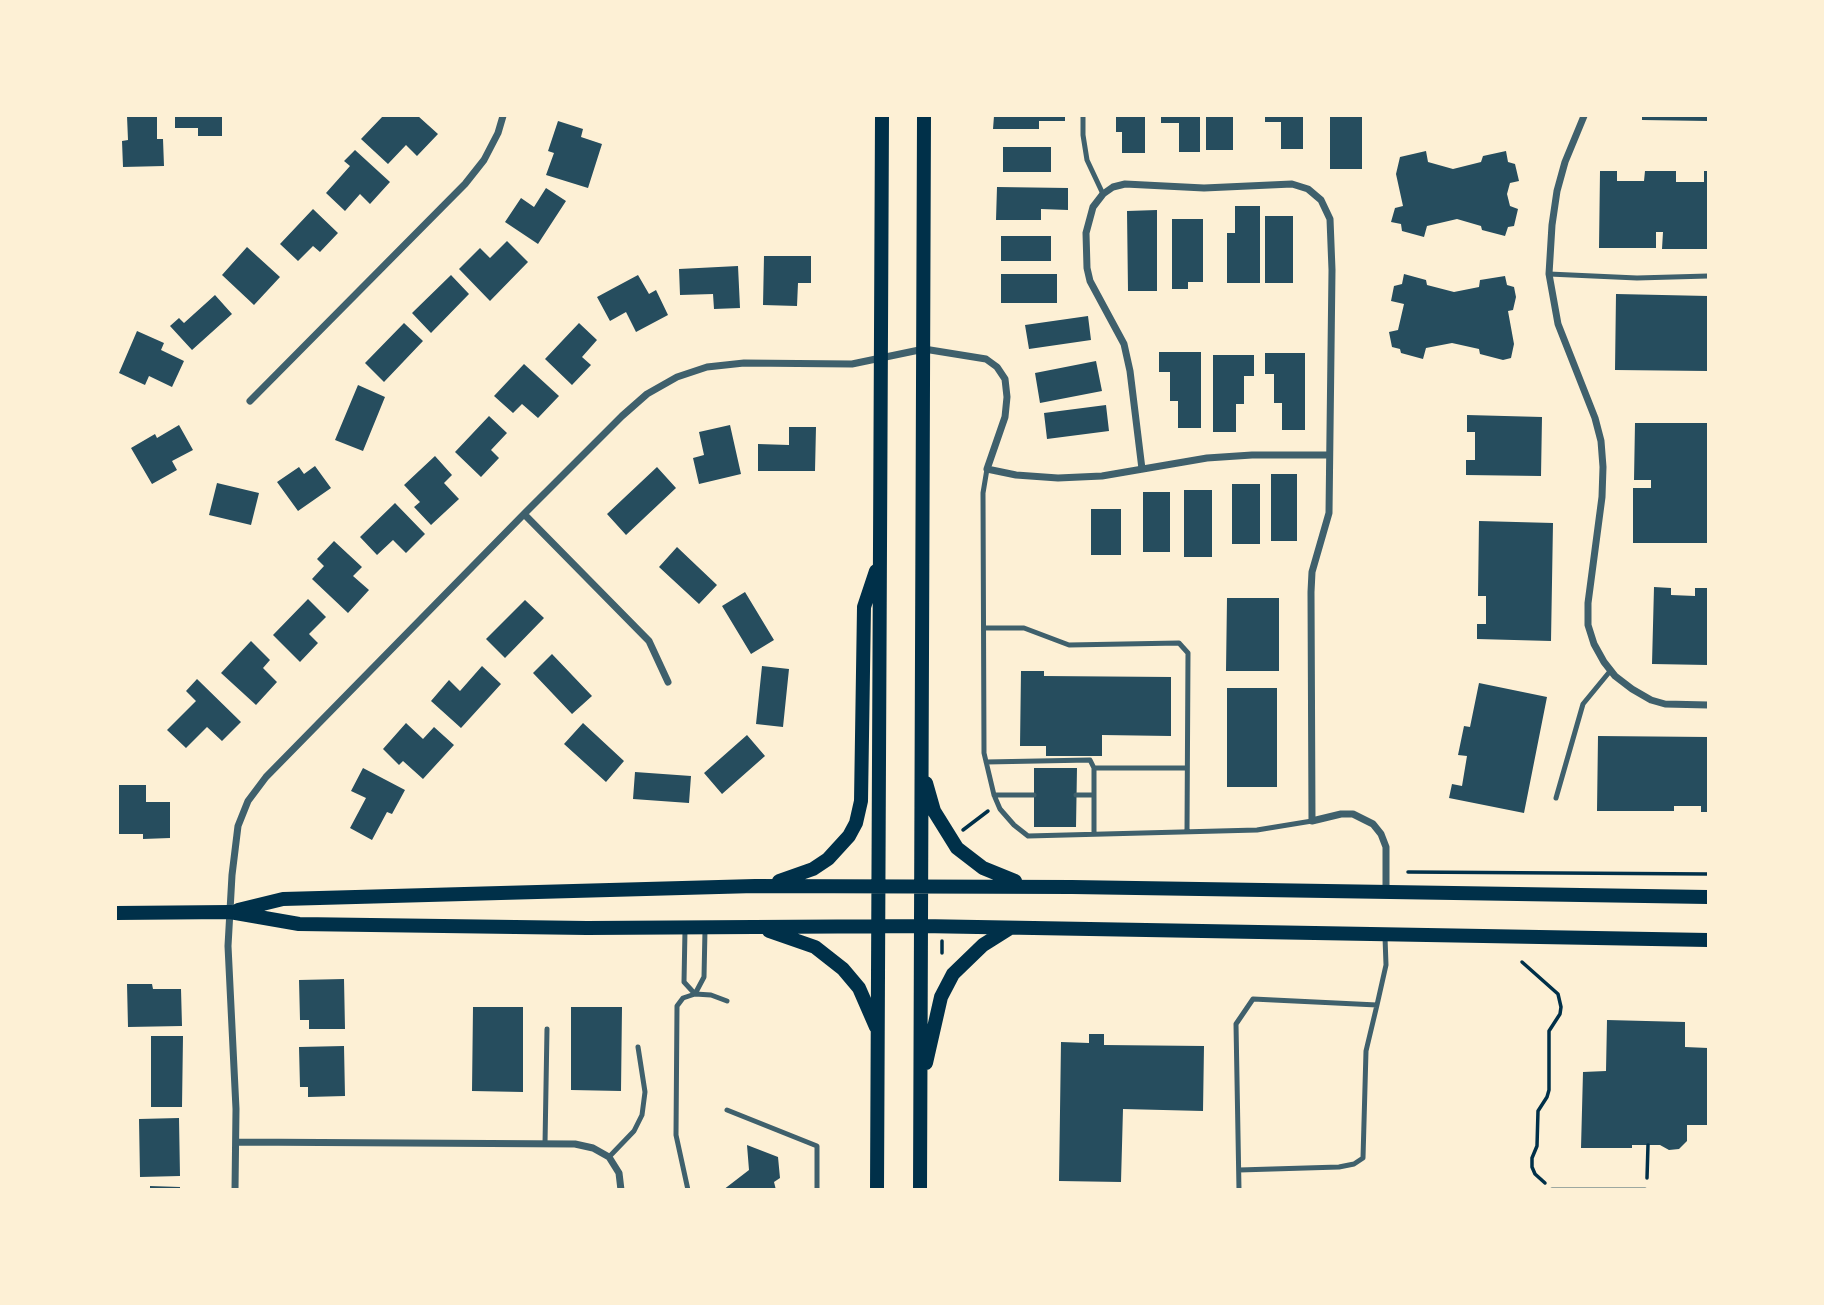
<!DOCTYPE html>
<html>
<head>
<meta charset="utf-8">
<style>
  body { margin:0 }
  #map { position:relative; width:1824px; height:1305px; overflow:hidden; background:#fdf0d5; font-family:"Playfair Display",serif }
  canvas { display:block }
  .frame { position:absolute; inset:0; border:117px solid #fdf0d5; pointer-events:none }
</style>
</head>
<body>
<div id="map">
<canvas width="1824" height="1305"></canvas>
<div class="frame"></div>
</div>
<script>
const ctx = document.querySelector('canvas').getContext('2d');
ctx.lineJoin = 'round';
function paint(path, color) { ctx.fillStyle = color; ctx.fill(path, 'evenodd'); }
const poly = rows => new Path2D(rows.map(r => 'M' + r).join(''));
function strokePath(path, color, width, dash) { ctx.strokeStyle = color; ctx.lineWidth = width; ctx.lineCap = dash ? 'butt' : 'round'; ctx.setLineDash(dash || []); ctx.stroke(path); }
paint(poly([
  [127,116,157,116,157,139,163,139,164,166,123,167,122,141,128,140],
  [175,116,222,116,222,136,198,136,198,128,175,128],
  [383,116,418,116,438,134,417,156,406,145,388,164,361,139],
  [994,116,1065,116,1065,121,1039,121,1039,129,993,129],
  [1116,116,1145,116,1145,153,1122,153,1122,132,1116,132],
  [1161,116,1200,116,1200,152,1179,152,1179,123,1161,123],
  [1206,116,1233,116,1233,150,1206,150],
  [1265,116,1303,116,1303,149,1281,149,1281,122,1265,122],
  [1330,116,1362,116,1362,169,1330,169],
  [1642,116,1708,116,1708,121,1642,120],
  [558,121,583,129,581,137,602,144,588,188,546,175,554,153,548,151],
  [1003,147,1051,147,1051,172,1003,172],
  [355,150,390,182,370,204,360,194,345,211,326,193,350,166,344,161],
  [1426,151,1428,162,1453,169,1481,162,1483,156,1506,151,1508,162,1515,164,1519,181,1510,183,1507,194,1510,206,1518,209,1514,226,1508,227,1505,236,1482,230,1481,226,1457,219,1427,226,1424,237,1402,231,1401,224,1391,222,1395,208,1403,206,1396,174,1400,157],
  [1600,171,1617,171,1617,181,1644,181,1645,171,1676,171,1676,182,1704,182,1704,171,1708,171,1708,249,1662,249,1663,232,1656,232,1656,248,1599,248],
  [997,187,1068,188,1068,210,1041,209,1041,220,996,220],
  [546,188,566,201,538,244,505,222,521,198,534,207],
  [1235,206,1260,206,1260,283,1227,283,1227,233,1235,233],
  [313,209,338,233,320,252,313,246,298,261,280,244],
  [1157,210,1157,291,1128,291,1127,211],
  [1265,216,1293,216,1293,283,1265,283],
  [1172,219,1203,219,1203,282,1188,282,1188,289,1172,289],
  [1001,236,1051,236,1051,261,1001,261],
  [507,241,528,262,490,301,459,269,480,248,490,258],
  [247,247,280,277,254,305,222,275],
  [764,256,811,256,811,283,798,283,797,306,763,305],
  [738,266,740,308,714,309,713,294,680,295,679,269],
  [1001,274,1057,274,1057,303,1001,303],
  [1404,274,1426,280,1427,285,1454,292,1479,287,1480,280,1505,276,1507,285,1514,287,1516,297,1513,310,1508,311,1514,344,1511,358,1503,360,1480,354,1479,349,1452,343,1426,348,1423,359,1401,353,1400,349,1392,347,1389,332,1398,330,1404,304,1391,301,1394,286,1402,284],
  [451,275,469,294,431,333,412,313],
  [638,275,649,294,656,290,668,315,636,332,626,312,610,321,597,297],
  [1616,294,1708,296,1708,371,1615,370],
  [215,295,232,314,192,350,170,326,179,318,184,323],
  [1088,316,1091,340,1029,349,1025,325],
  [404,323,423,341,384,382,365,363],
  [579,323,597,340,582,357,591,365,572,385,545,359],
  [137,331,164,343,161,350,184,361,172,387,149,376,145,385,119,373],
  [1159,352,1201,352,1201,428,1178,428,1178,401,1170,401,1170,372,1159,372],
  [1265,353,1305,353,1305,430,1282,430,1282,403,1274,403,1274,374,1265,374],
  [1213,355,1254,355,1254,376,1244,376,1244,404,1236,404,1236,432,1213,432],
  [1096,361,1102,391,1040,403,1035,373],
  [524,364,559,396,538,418,522,404,513,413,494,396],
  [358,385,385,397,363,451,335,440],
  [1106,405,1109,431,1047,439,1044,413],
  [1467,415,1542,417,1541,476,1466,475,1466,460,1475,460,1475,432,1467,432],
  [489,416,507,433,491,450,499,458,481,477,455,452],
  [1635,423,1708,423,1708,543,1633,543,1633,488,1651,488,1651,480,1634,480],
  [179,425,193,450,172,461,177,470,152,484,131,448,155,434,157,438],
  [730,425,741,474,699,484,693,458,704,455,699,432],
  [789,427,816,427,815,471,758,471,758,444,789,445],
  [435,456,452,475,444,483,459,499,431,525,414,507,420,502,404,485],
  [315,466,331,488,298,511,277,482,299,467,304,474],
  [657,467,676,488,626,535,607,514],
  [1271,474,1297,474,1297,541,1271,541],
  [217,483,259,493,251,525,209,515],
  [1232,484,1260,484,1260,544,1232,544],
  [1184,490,1212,490,1212,557,1184,557],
  [1143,492,1170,492,1170,552,1143,552],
  [395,503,425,534,406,553,393,540,377,555,360,537],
  [1091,509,1121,509,1121,555,1091,555],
  [1479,521,1553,523,1551,641,1477,639,1477,624,1486,624,1486,596,1478,596],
  [334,541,362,567,353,576,369,590,348,613,312,579,324,566,317,559],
  [677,547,717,585,699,604,659,567],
  [1654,587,1671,588,1671,595,1695,596,1695,588,1708,588,1708,665,1652,664],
  [745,592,774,640,751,654,722,606],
  [1227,598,1279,598,1279,671,1226,671],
  [308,599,326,617,309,634,318,643,300,662,273,635],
  [525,600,544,618,505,658,486,639],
  [251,641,270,660,263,668,277,682,256,705,221,673],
  [552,654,592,696,572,714,533,673],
  [482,666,501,684,461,728,431,701,449,680,460,691],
  [762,666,789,669,783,727,756,724],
  [1021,671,1044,671,1044,676,1171,677,1171,736,1102,735,1102,756,1046,756,1046,746,1020,746],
  [197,679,241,722,222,741,207,727,186,748,167,730,196,701,186,691],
  [1479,683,1547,697,1524,813,1449,798,1452,784,1462,786,1467,756,1458,755,1464,726,1470,727],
  [1227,688,1277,688,1277,787,1227,787],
  [406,723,423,739,434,727,454,745,423,779,403,761,399,765,383,749],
  [583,723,624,761,606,782,564,744],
  [747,735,765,756,722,794,704,773],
  [1598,736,1708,737,1708,812,1701,812,1701,806,1674,806,1674,811,1597,811],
  [363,768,405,790,392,814,387,812,372,840,350,828,366,798,351,791],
  [1034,768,1077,768,1076,827,1034,827],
  [635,772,691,776,689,803,633,799],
  [119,785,146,785,146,802,170,802,170,838,143,839,143,834,119,834],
  [344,979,345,1029,309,1029,309,1020,300,1020,299,980],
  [127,984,152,984,153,989,181,989,182,1026,128,1027],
  [473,1007,523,1007,523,1092,472,1091],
  [571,1007,622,1007,621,1091,571,1090],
  [1607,1020,1685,1022,1685,1047,1708,1048,1708,1125,1687,1125,1687,1141,1679,1149,1669,1150,1660,1145,1632,1145,1632,1148,1581,1148,1583,1072,1606,1071],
  [1089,1034,1104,1034,1104,1045,1204,1046,1203,1111,1123,1109,1121,1182,1059,1181,1061,1042,1089,1043],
  [151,1036,183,1036,182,1107,151,1107],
  [344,1046,345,1096,308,1097,308,1087,300,1087,299,1047],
  [179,1118,180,1176,140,1177,139,1119],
  [747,1145,778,1157,780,1178,774,1182,776,1190,723,1190,749,1170],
  [150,1186,180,1187,180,1190,150,1190]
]), '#264d5e');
strokePath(poly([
  [963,830,988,811],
  [1408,872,1708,874],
  [942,941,942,953],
  [1522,962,1558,994,1561,1007,1560,1014,1549,1031,1549,1090,1547,1097,1538,1111,1537,1146,1532,1158,1532,1167,1535,1174,1545,1183],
  [1647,1178,1648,1145]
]), '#003049', 3.5);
strokePath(poly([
  [1083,116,1083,135,1087,160,1103,194],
  [1549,274,1637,278,1708,276],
  [987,469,983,493,984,753,994,795,1000,809,1014,825,1028,836,1257,830,1312,821],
  [985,628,1024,628,1069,645,1179,643,1188,653,1187,831],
  [986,762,1090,760,1094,768],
  [994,795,1034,795],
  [1076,795,1094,795],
  [1556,798,1583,704,1611,670],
  [1094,834,1094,768,1187,768],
  [685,930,684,982,695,994,704,977,705,930],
  [727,1110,817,1146,817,1190],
  [545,1144,547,1029],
  [609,1157,634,1131,642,1115,645,1092,638,1047],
  [1239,1170,1339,1167,1354,1164,1363,1158,1366,1051,1377,1005],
  [688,1190,676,1135,677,1006,683,998,695,994,711,995,727,1001],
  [1239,1190,1236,1024,1253,999,1377,1005,1386,965,1385,937],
  [1552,1190,1645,1190]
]), '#3f606c', 5);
strokePath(poly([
  [1584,116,1565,162,1557,191,1552,225,1549,274,1558,324,1595,418,1601,441,1603,467,1602,497,1588,603,1588,625,1594,644,1604,662,1615,676,1632,689,1651,700,1665,704,1708,705],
  [250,401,465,184,484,160,498,133,503,116],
  [1142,469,1130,371,1124,344,1090,281,1087,268,1086,233,1093,207,1103,194,1113,187,1125,184,1204,188,1292,184,1308,189,1321,200,1330,219,1332,270,1329,513,1312,572,1311,592,1312,821,1341,814,1353,814,1373,824,1381,834,1386,847,1386,891],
  [524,514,649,641,668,682],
  [236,1142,575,1144,593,1148,609,1157,619,1173,621,1190],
  [235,1190,236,1109,228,946,232,875,238,826,248,801,266,777,524,514,622,416,647,394,677,377,707,367,744,363,852,364,924,349,986,359,997,367,1005,379,1007,397,1005,417,987,469,1016,475,1058,478,1102,476,1207,458,1252,455,1328,455]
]), '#3f606c', 7);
strokePath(poly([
  [926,783,934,811,957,848,983,868,1015,881],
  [779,881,813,869,828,859,849,836,856,823,861,801,864,607,876,571],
  [238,910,283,899,755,886,1072,887,1708,897],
  [116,913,230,912,299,924,587,928,921,926,1708,940],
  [769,931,815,947,843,969,859,988,876,1027],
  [926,1063,941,997,953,974,983,945,1010,928],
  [877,1190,882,116],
  [920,1190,924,116]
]), '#003049', 14);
</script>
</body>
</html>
